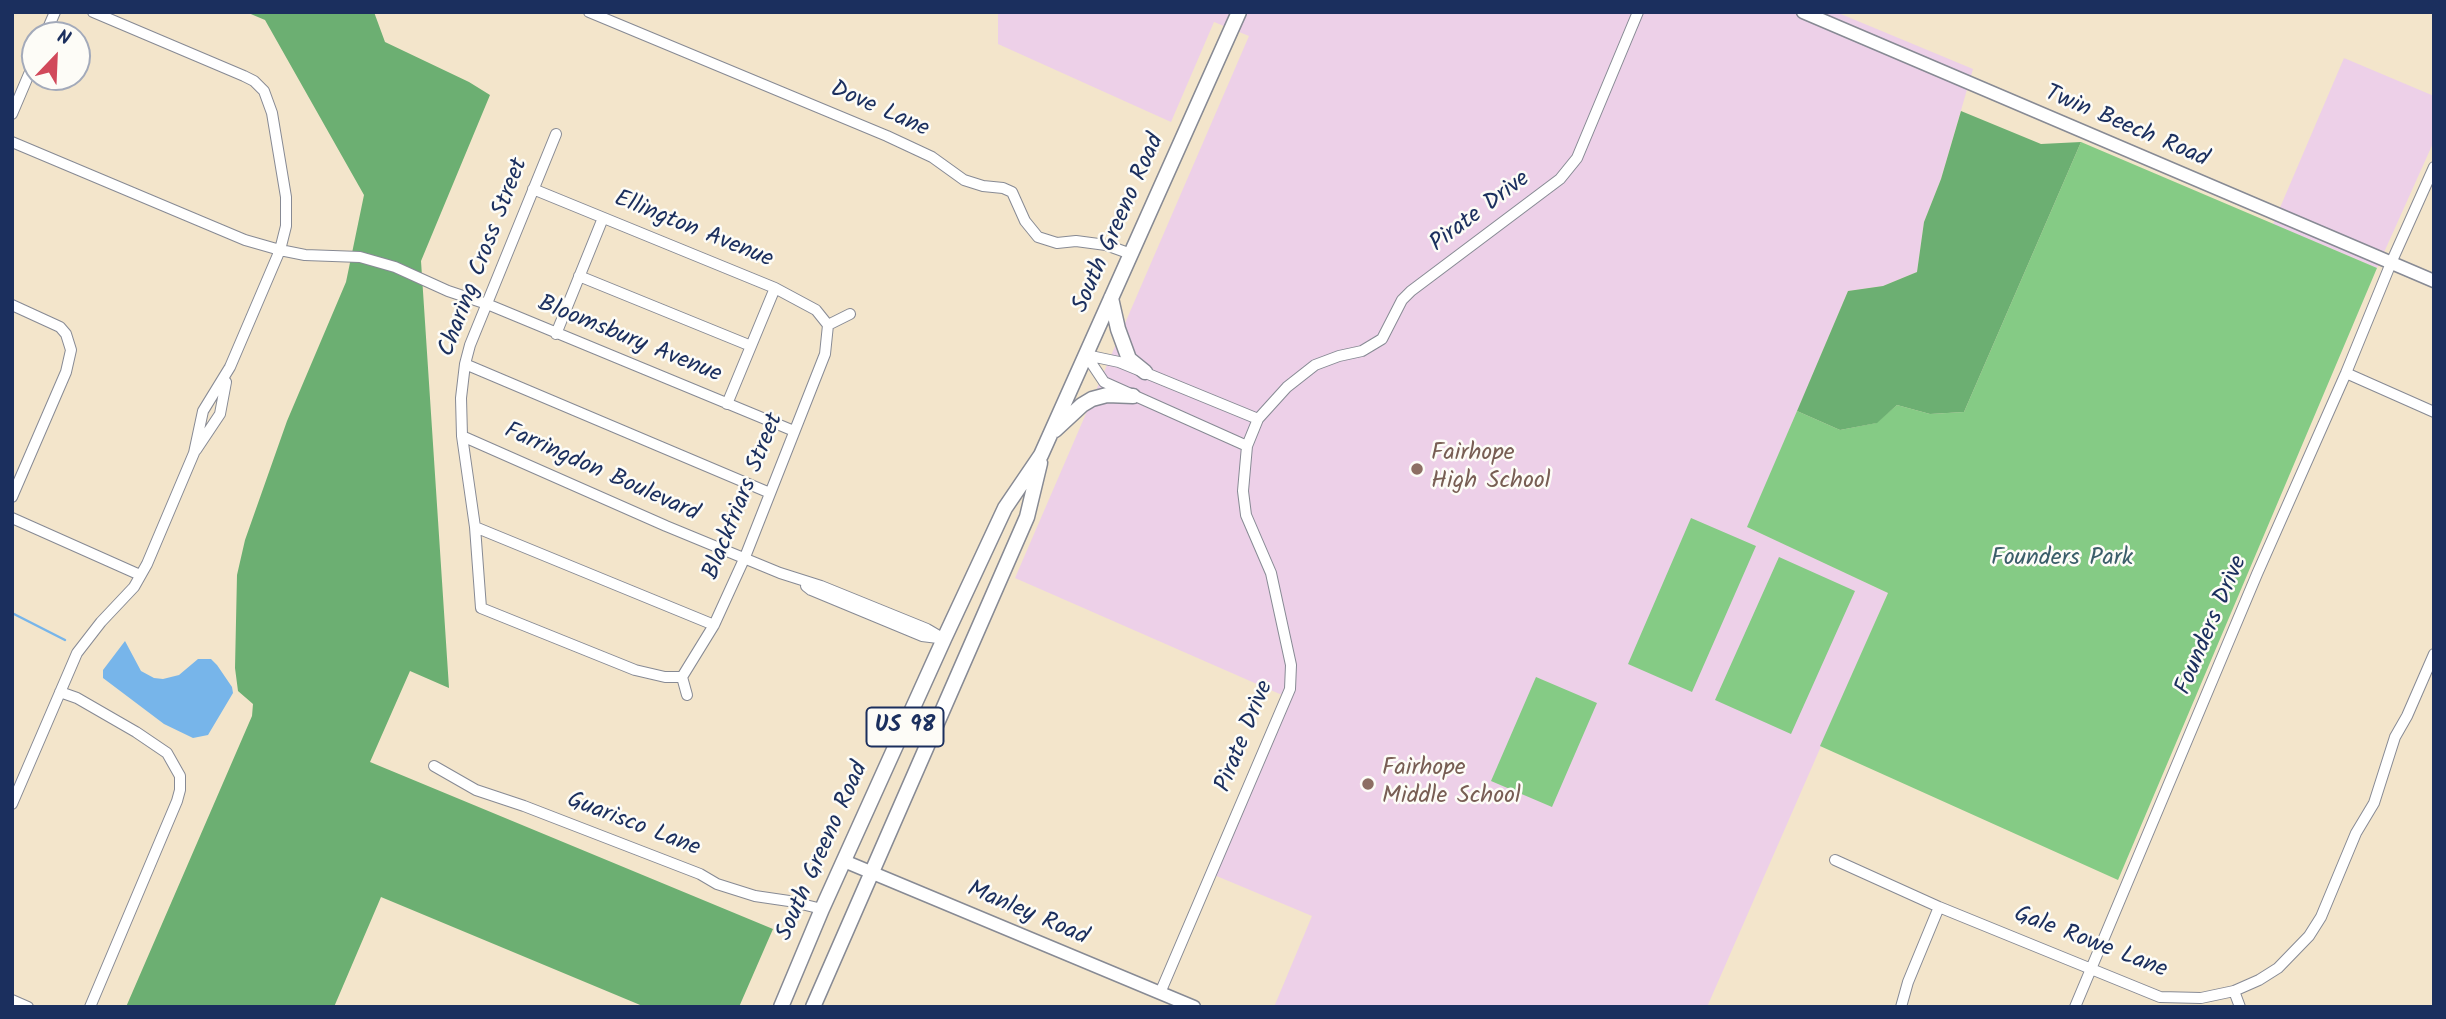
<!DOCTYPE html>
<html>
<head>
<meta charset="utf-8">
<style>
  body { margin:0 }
  #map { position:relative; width:2446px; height:1019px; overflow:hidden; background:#f3e5cb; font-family:Kalam,sans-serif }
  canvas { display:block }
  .frame { position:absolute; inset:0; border:14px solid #1b2f5e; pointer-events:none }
  .north { position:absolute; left:21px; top:21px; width:70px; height:70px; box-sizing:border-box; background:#fdfcf7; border:2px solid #a3aaba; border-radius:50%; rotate:23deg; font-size:19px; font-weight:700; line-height:28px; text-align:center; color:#1b2f5e }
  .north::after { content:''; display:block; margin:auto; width:24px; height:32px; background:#d1495b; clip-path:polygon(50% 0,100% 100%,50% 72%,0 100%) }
</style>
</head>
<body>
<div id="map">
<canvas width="2446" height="1019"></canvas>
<div class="frame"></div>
<div class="north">N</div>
</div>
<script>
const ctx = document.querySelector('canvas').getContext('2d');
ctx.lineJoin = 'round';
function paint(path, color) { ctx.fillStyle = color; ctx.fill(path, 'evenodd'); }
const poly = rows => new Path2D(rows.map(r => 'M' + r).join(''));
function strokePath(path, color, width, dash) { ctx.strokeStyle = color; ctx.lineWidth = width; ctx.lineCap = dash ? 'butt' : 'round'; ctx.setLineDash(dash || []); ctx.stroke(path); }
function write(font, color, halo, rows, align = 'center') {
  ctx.font = font + ' Kalam,sans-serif'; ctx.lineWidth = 5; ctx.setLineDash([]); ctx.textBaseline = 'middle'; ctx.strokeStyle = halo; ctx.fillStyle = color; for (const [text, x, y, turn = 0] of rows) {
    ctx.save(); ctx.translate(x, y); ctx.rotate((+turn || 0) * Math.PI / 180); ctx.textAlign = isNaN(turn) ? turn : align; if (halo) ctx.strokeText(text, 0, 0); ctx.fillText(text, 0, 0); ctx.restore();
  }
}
paint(poly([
  [998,12,1836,12,1973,69,1941,179,1924,222,1917,272,1883,286,1848,291,1748,527,1888,593,1707,1007,1274,1007,1312,916,1207,872,1282,695,1015,578,1249,36,1214,22,1171,122,998,44],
  [2344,58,2434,96,2434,141,2377,268,2273,224]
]), '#edd0e8');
paint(poly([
  [2081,142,2377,268,2118,880,1820,746,1888,593,1747,527,1797,411,1840,430,1876,423,1897,405,1930,414,1964,412],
  [1691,518,1756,546,1692,692,1628,664],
  [1779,557,1855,591,1791,734,1715,700],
  [1536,677,1597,703,1552,807,1491,781]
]), '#85cb85');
paint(poly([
  [246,12,374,12,385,42,469,82,490,95,421,261,449,688,410,671,370,762,773,929,739,1007,645,1007,381,897,334,1007,126,1007,252,716,253,704,238,691,235,668,237,575,245,540,287,421,346,282,364,195,265,20],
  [1961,111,2041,144,2081,142,1964,412,1930,414,1897,405,1877,423,1840,430,1797,411,1848,291,1883,286,1917,272,1924,222,1941,179]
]), '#6caf72');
paint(poly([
  [125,641,141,671,154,678,163,679,179,675,198,659,211,659,217,665,232,687,233,693,208,735,193,738,164,724,103,678,103,670]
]), '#77b5ea');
strokePath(poly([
  [12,613,65,640]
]), '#77b5ea', 2.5);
const minor = poly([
  [589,12,887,136,932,157,964,180,983,186,1003,188,1012,192,1025,221,1038,237,1057,243,1076,241,1106,245,1131,254],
  [45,35,55,12],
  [12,114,35,60],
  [556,134,470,345,465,364,461,398,462,436,475,527,481,608,635,670,665,677,682,677],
  [12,142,245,240,280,250,286,226,286,197,272,113,264,91,254,81,244,76,93,12],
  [533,189,775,288,816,310,828,325],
  [579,276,751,346],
  [12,305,60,327,66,334,71,350,66,372,12,497],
  [828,325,850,314],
  [556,334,603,218],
  [1086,355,1104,382,1247,446],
  [1086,355,1119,362,1258,419],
  [465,364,770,493],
  [2346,373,2434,412],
  [727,404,775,288],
  [462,436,666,526,780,573,821,586,927,629,944,639],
  [196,450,220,414,226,382],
  [12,518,140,575],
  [475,527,714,625],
  [806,586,811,590,922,636,938,638],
  [682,677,714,625,745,557,825,354,828,325],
  [682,677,687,695],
  [60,692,77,698,136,732,167,753,180,776,180,790,177,801,90,1007],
  [434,766,476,790,524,806,700,874,717,884,755,896,789,901,822,909],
  [12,804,77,653,101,622,134,587,147,564,194,453,203,411,230,367,280,250,305,255,360,257,395,267,448,291,487,304,794,431],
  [1835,860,1939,907,2160,997,2201,998,2234,991,2259,980,2278,968,2309,936,2321,917,2356,833,2374,803,2395,737,2407,716,2434,654],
  [2234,991,2240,1007],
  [1160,993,1290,689,1291,665,1271,573,1246,515,1243,491,1247,446,1258,419,1287,387,1315,365,1339,356,1362,351,1382,339,1402,300,1411,291,1560,179,1577,158,1638,12],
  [12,1000,28,1007],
  [1901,1007,1908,982,1939,907],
  [2075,1007,2257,574,2346,373,2391,263,2434,167]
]);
const tertiary = poly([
  [1803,12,2434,281],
  [844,861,1194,1007]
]);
const primary = poly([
  [1111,298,1118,329,1129,359,1145,372],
  [1055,430,1082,405,1092,399,1107,395,1133,396],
  [781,1007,822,909,944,639,1005,508,1041,455,1239,12],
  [813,1007,1027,517,1040,463]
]);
strokePath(minor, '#878a94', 12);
strokePath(tertiary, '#878a94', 15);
strokePath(primary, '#878a94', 17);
strokePath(minor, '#fff', 10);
strokePath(tertiary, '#fff', 12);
strokePath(primary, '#fff', 14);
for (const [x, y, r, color] of [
  [1417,469,7,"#8d6e63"],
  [1368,784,7,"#8d6e63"]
]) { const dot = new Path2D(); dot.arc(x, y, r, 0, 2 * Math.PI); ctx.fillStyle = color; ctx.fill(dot); strokePath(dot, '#fdfcf7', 2.5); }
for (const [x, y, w] of [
  [905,727,77]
]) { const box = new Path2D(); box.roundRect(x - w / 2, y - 19.5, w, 39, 5); ctx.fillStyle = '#fdfcf7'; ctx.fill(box); strokePath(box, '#1b2f5e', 2); }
write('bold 23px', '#1b2f5e', null, [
  ["US 98",905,727]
]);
write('24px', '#1b2f5e', '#fdfcf7', [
  ["Dove Lane",879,111,24],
  ["Twin Beech Road",2126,128,23],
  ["Pirate Drive",1481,213,-37],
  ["South Greeno Road",1120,224,-66],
  ["Ellington Avenue",693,231,22],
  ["Charing Cross Street",485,258,-69],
  ["Bloomsbury Avenue",629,341,22],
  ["Farringdon Boulevard",601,474,24],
  ["Blackfriars Street",745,497,-68],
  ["Founders Drive",2213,626,-67],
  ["Pirate Drive",1246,737,-68],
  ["Guarisco Lane",633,826,21],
  ["South Greeno Road",824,852,-66],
  ["Manley Road",1027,915,23],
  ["Gale Rowe Lane",2090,944,21]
]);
write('24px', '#785e54', '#fdfcf7', [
  ["Fairhope",1431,455],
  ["High School",1431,483],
  ["Fairhope",1382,770],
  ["Middle School",1382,798]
], 'left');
write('24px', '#3b5e6a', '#fdfcf7', [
  ["Founders Park",2062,560]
]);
</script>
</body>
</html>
